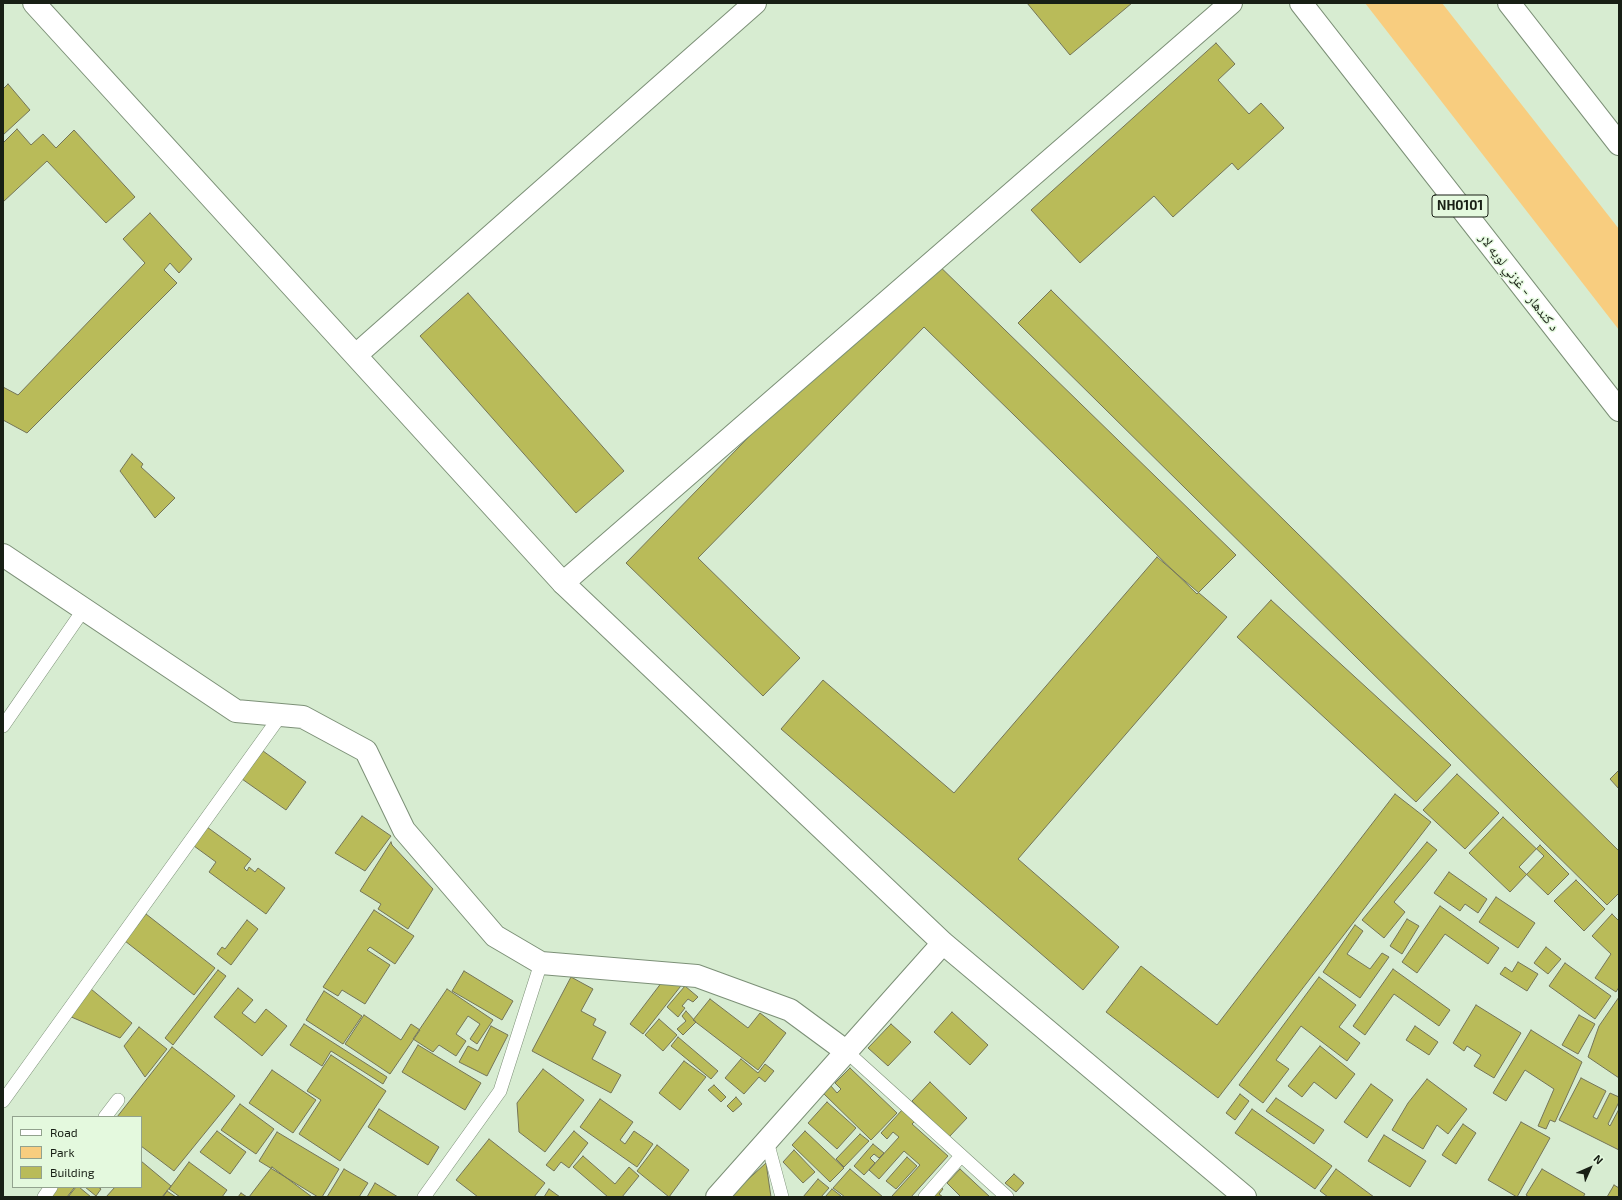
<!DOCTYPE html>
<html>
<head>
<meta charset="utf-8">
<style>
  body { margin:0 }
  #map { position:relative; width:1622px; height:1200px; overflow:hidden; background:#d7ecd1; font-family:"Exo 2",sans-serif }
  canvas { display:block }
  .frame { position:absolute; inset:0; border:4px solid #181f15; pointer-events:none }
  .legend { position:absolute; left:12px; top:1116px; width:130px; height:72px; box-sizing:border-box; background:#e4f9de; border:1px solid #92a28e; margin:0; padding:5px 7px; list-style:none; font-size:12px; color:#181f15 }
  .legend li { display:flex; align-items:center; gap:8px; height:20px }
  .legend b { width:20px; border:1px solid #92a28e }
  .north { position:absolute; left:1570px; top:1148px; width:40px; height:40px; -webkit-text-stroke:3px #e4f9de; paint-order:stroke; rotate:45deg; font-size:11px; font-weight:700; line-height:16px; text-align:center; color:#181f15 }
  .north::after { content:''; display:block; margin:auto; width:14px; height:18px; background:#181f15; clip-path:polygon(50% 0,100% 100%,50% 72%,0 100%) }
</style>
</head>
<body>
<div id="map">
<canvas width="1622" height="1200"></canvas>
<div class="frame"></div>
<ul class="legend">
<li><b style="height:5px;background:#fff"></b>Road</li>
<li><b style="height:11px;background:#f8cd7f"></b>Park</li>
<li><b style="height:11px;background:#b9bb59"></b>Building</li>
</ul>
<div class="north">N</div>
</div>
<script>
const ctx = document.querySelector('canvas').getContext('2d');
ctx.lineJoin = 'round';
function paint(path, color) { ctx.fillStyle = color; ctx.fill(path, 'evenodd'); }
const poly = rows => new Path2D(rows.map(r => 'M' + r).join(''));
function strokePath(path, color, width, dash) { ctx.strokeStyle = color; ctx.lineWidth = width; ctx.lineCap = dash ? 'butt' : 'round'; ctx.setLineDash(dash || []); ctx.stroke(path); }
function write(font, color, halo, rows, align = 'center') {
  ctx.font = font + ' "Exo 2","Noto Naskh Arabic",sans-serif'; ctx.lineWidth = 3; ctx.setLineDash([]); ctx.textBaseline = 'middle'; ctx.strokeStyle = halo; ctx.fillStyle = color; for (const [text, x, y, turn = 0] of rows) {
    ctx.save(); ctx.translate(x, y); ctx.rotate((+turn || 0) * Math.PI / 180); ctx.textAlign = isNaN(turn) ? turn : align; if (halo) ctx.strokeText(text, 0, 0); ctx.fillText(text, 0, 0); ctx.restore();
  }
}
paint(poly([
  [1365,3,1442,3,1619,229,1619,330]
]), '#f8cd7f');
const building = poly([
  [1027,3,1132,3,1070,55,1027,3],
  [1216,43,1235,64,1218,80,1249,114,1261,103,1284,128,1238,170,1232,163,1173,217,1154,196,1080,263,1031,210,1216,43],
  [8,84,30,110,3,135,3,89,8,84],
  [17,129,31,145,43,134,56,148,74,130,135,197,106,223,47,161,3,202,3,143,17,129],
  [150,213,192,259,179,273,170,263,164,270,177,283,27,433,3,420,3,387,18,395,145,263,123,239,150,213],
  [927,254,1236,555,1197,594,924,327,698,558,800,658,763,696,626,563,927,254],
  [1051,290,1619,851,1619,893,1607,905,1018,323,1051,290],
  [468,293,624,471,576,513,420,336,468,293],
  [132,454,143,464,141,467,175,498,155,518,120,471,132,454],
  [1157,557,1227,617,1018,859,1119,947,1083,990,781,729,823,680,954,793,1157,557],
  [1271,600,1451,765,1416,802,1237,637,1271,600],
  [263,751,306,782,286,810,242,779,263,751],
  [1619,770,1619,789,1610,779,1619,770],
  [1457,774,1499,813,1465,849,1423,810,1457,774],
  [1395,794,1431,822,1218,1098,1106,1012,1141,966,1217,1025,1395,794],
  [362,816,391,836,365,871,335,853,362,816],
  [1503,817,1544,856,1510,892,1469,853,1503,817],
  [207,827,251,859,244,868,247,871,249,867,255,872,258,868,285,888,266,914,209,872,216,862,194,846,207,827],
  [391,842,392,845,433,889,408,929,378,909,381,904,360,891,391,842],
  [1427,842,1437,850,1394,902,1405,912,1384,938,1362,920,1427,842],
  [1540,845,1569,874,1548,895,1519,867,1540,845],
  [1449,872,1487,899,1478,913,1465,904,1460,911,1434,893,1449,872],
  [1576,880,1605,909,1584,931,1554,901,1576,880],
  [1496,897,1535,923,1518,948,1479,922,1496,897],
  [1440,906,1499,948,1488,964,1445,934,1417,973,1402,962,1440,906],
  [374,910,414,936,395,964,370,947,367,950,390,965,365,1004,342,990,338,996,323,987,374,910],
  [146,914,215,968,194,995,125,941,146,914],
  [1612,914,1619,921,1619,987,1616,992,1595,978,1611,954,1592,936,1612,914],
  [1407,919,1419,926,1402,954,1390,946,1407,919],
  [247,920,258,929,231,965,217,954,222,947,225,949,247,920],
  [1355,925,1363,931,1347,954,1370,969,1382,953,1389,957,1360,998,1323,972,1355,925],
  [1546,947,1561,959,1548,974,1534,963,1546,947],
  [1518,962,1538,974,1527,991,1500,974,1505,967,1512,972,1518,962],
  [1565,963,1611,996,1595,1019,1549,986,1565,963],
  [1393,969,1450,1010,1439,1026,1394,994,1365,1035,1353,1026,1393,969],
  [218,970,226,976,173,1045,165,1038,218,970],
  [464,971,513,1001,502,1020,452,991,464,971],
  [571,977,593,989,581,1011,596,1019,593,1025,606,1032,592,1059,621,1075,611,1093,532,1051,571,977],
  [1319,977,1356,1005,1339,1027,1360,1043,1347,1061,1301,1026,1276,1060,1289,1069,1263,1103,1239,1085,1319,977],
  [662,982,684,982,643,1034,630,1024,662,982],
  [685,986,698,997,693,1002,688,999,682,1006,685,1008,678,1017,667,1007,685,986],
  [238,988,253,1000,242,1013,255,1023,266,1009,287,1026,262,1056,214,1017,238,988],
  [91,989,132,1023,120,1038,69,1016,91,989],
  [447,989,493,1020,477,1044,470,1039,480,1024,468,1016,456,1034,466,1041,456,1056,439,1045,433,1052,413,1039,447,989],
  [324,991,362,1016,343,1044,306,1020,324,991],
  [1619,997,1619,1078,1588,1057,1599,1026,1619,997],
  [710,999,748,1028,760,1013,786,1033,758,1070,693,1020,710,999],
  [1476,1005,1521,1033,1494,1078,1474,1066,1481,1055,1467,1046,1464,1051,1453,1043,1476,1005],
  [686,1011,696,1022,683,1035,677,1029,686,1021,682,1016,686,1011],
  [952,1012,988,1045,970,1065,934,1032,952,1012],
  [364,1015,401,1040,411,1024,420,1030,390,1074,345,1044,364,1015],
  [1579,1015,1595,1024,1578,1054,1562,1045,1579,1015],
  [659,1019,677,1035,663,1051,645,1035,659,1019],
  [304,1024,387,1077,383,1084,331,1051,322,1066,290,1045,304,1024],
  [891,1024,911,1042,888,1066,868,1048,891,1024],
  [491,1026,508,1035,487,1076,459,1062,468,1046,478,1051,491,1026],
  [1415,1026,1438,1042,1429,1055,1406,1040,1415,1026],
  [139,1027,167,1049,145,1077,124,1046,139,1027],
  [1531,1030,1582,1062,1555,1122,1550,1120,1546,1129,1538,1126,1554,1089,1525,1070,1506,1101,1493,1093,1531,1030],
  [678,1037,718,1071,711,1079,671,1046,678,1037],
  [418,1045,481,1083,465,1110,402,1072,418,1045],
  [1320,1046,1355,1074,1336,1099,1314,1082,1302,1097,1288,1086,1320,1046],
  [172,1047,235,1096,174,1171,141,1146,141,1117,117,1117,172,1047],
  [331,1055,386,1091,340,1161,299,1134,321,1100,307,1091,331,1055],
  [741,1059,758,1073,765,1064,774,1071,765,1082,759,1077,744,1094,725,1078,741,1059],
  [684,1061,706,1077,680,1110,659,1093,684,1061],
  [850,1068,897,1113,871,1140,823,1093,831,1086,837,1093,841,1089,835,1083,850,1068],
  [543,1069,584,1100,545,1152,519,1132,517,1103,543,1069],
  [272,1070,316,1100,293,1133,249,1103,272,1070],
  [1581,1078,1606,1091,1593,1117,1597,1119,1610,1093,1619,1097,1619,1102,1608,1124,1610,1126,1619,1109,1619,1150,1559,1120,1581,1078],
  [1427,1079,1467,1109,1448,1134,1437,1125,1423,1149,1392,1130,1408,1103,1427,1079],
  [930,1082,967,1118,949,1137,912,1101,930,1082],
  [1371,1084,1393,1100,1367,1138,1344,1122,1371,1084],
  [714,1085,726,1097,721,1102,708,1090,714,1085],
  [1240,1094,1249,1101,1235,1120,1226,1113,1240,1094],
  [736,1097,742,1104,733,1112,727,1106,736,1097],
  [1276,1098,1324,1130,1314,1144,1266,1111,1276,1098],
  [600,1099,633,1122,620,1140,625,1144,634,1131,653,1144,637,1167,580,1127,600,1099],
  [827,1102,856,1128,837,1149,808,1123,827,1102],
  [240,1104,274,1129,256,1154,221,1130,240,1104],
  [379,1109,439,1147,428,1165,368,1127,379,1109],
  [903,1109,915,1121,912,1124,948,1156,911,1197,893,1197,892,1196,920,1165,904,1151,879,1179,869,1170,899,1137,893,1132,887,1139,881,1133,903,1109],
  [1252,1109,1332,1166,1315,1189,1235,1133,1252,1109],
  [1521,1122,1550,1138,1517,1197,1488,1180,1521,1122],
  [1463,1124,1476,1133,1456,1164,1442,1155,1463,1124],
  [217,1131,246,1152,230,1174,200,1152,217,1131],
  [574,1131,588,1143,569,1168,561,1162,554,1171,546,1165,574,1131],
  [805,1131,844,1168,830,1182,792,1145,805,1131],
  [277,1132,339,1169,322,1197,318,1197,259,1161,277,1132],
  [860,1134,869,1141,844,1167,836,1159,860,1134],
  [1384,1135,1426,1161,1410,1187,1368,1161,1384,1135],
  [489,1139,545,1183,534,1197,478,1197,456,1180,489,1139],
  [873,1144,884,1153,879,1158,874,1154,870,1158,875,1163,864,1175,854,1166,873,1144],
  [657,1145,689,1170,669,1197,637,1171,657,1145],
  [794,1150,815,1172,803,1183,783,1162,794,1150],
  [583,1156,615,1184,629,1167,639,1176,622,1197,608,1197,573,1167,583,1156],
  [907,1157,917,1166,896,1189,886,1181,907,1157],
  [141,1161,171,1186,162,1197,106,1197,115,1187,141,1187,141,1161],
  [189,1162,227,1190,222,1197,180,1197,169,1189,189,1162],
  [766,1163,771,1197,729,1197,766,1163],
  [272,1167,312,1197,249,1197,272,1167],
  [344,1169,368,1183,359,1197,327,1197,344,1169],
  [850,1169,883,1197,845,1197,833,1188,850,1169],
  [960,1169,990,1197,961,1197,947,1183,960,1169],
  [1336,1169,1374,1197,1328,1197,1320,1191,1336,1169],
  [1542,1169,1585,1194,1583,1197,1529,1197,1526,1195,1542,1169],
  [1014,1174,1024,1183,1016,1192,1005,1183,1014,1174],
  [818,1179,829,1188,821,1197,803,1197,818,1179],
  [375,1183,398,1197,367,1197,375,1183],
  [938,1185,943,1189,939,1194,943,1197,927,1197,938,1185],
  [1614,1185,1619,1188,1619,1197,1607,1197,1614,1185],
  [57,1187,72,1187,74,1188,67,1197,48,1197,57,1187],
  [76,1187,79,1187,91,1197,68,1197,76,1187],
  [85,1187,98,1187,101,1189,96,1196,85,1187],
  [549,1189,560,1197,544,1197,549,1189],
  [832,1189,841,1196,840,1197,825,1197,832,1189],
  [167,1191,176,1197,163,1197,167,1191],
  [241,1193,247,1197,238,1197,241,1193]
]);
paint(building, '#b9bb59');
strokePath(building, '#747558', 1);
const service = poly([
  [3,726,84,609],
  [847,1052,1007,1197],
  [3,1101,281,715],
  [105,1117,118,1100],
  [767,1141,782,1197],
  [44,1197,51,1187],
  [424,1197,500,1091,541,963],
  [925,1197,961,1156]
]);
const minor = poly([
  [356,355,755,3],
  [3,555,236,711,303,717,366,751,404,830,495,936,541,963,697,976,790,1010,847,1052],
  [563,583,1231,3]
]);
const tertiary = poly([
  [34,3,563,583,943,943,1245,1197],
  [717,1197,943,943]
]);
const trunk = poly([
  [1301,3,1619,410],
  [1509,3,1619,144]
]);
strokePath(service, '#7c9077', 14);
strokePath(minor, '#7c9077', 24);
strokePath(tertiary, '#7c9077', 24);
strokePath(trunk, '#7c9077', 24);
strokePath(service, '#fff', 13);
strokePath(minor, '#fff', 22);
strokePath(tertiary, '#fff', 22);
strokePath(trunk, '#fff', 22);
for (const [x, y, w] of [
  [1460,206,56]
]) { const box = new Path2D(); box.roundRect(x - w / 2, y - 11, w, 22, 3); ctx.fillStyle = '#e4f9de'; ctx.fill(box); strokePath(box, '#181f15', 1); }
write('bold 13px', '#181f15', null, [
  ["NH0101",1460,206]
]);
write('14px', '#181f15', '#e4f9de', [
  ["د کندهار - غزني لويه لار",1519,282,52]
]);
</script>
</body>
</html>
